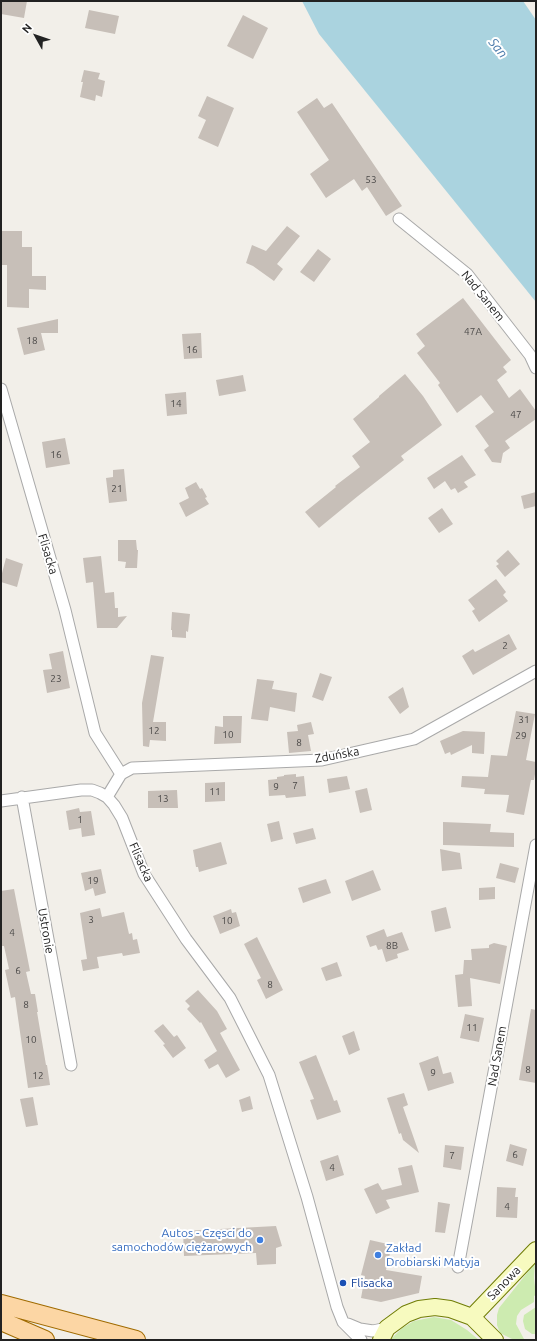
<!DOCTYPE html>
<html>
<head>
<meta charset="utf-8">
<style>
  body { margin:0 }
  #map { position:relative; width:537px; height:1341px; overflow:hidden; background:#f2efe9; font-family:Ubuntu,sans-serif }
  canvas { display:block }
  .frame { position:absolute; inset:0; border:2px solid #222; pointer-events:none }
  .north { position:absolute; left:16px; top:16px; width:40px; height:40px; -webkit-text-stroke:3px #fff; paint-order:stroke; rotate:310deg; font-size:11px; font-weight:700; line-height:16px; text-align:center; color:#222 }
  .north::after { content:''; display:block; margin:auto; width:14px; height:18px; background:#222; clip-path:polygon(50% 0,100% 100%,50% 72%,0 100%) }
</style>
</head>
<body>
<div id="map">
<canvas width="537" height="1341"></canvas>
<div class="frame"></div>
<div class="north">N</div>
</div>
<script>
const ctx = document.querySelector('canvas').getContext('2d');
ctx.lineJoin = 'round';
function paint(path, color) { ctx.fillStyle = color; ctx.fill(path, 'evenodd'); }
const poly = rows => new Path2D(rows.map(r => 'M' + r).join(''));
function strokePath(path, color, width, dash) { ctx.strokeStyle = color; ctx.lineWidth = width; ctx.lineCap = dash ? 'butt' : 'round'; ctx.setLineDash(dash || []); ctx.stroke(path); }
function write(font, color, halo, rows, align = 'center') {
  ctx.font = font + ' Ubuntu,sans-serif'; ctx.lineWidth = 4; ctx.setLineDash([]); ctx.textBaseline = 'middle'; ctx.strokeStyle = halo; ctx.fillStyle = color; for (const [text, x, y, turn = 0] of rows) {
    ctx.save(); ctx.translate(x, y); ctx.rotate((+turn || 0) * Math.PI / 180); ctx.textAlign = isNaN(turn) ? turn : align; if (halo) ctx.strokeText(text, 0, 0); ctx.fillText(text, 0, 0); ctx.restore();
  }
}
paint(poly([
  [535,1263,534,1278,536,1295,534,1296,534,1302,521,1310,517,1316,516,1324,524,1339,514,1340,500,1333,497,1325,497,1315,499,1308],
  [536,1307,536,1334,532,1334,525,1329,523,1321,524,1315],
  [434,1317,451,1320,467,1330,479,1340,390,1340,402,1328,414,1321]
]), '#cdebb0');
paint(poly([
  [302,1,523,1,536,20,536,302,319,34]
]), '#aad3df');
paint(poly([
  [1,1,27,1,24,18,1,14],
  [89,10,119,16,115,34,85,28],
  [243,15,268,28,253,59,227,46],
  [84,70,100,73,98,79,105,81,102,97,96,95,95,101,80,97,83,82,81,82],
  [207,96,234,108,218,147,198,138,206,120,198,116],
  [317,98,324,108,332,103,402,206,386,216,367,187,362,191,354,179,326,198,310,174,329,160,297,112],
  [287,226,300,236,277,264,283,269,274,281,253,266,246,263,252,245,266,251],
  [1,231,22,231,22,247,32,247,32,276,46,276,46,290,29,289,29,308,7,307,7,265,1,265],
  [318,249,331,259,314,282,300,272],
  [463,298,511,360,503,367,507,372,497,380,509,398,520,389,536,411,536,419,505,441,510,448,503,453,501,463,492,462,484,450,489,446,475,426,494,412,481,395,457,413,438,385,440,383,417,353,425,346,416,334],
  [58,319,58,333,41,333,45,350,24,355,17,328],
  [201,333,202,358,184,359,182,334],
  [405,374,423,396,442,425,401,456,404,460,358,496,319,528,305,512,336,487,335,486,360,467,352,456,370,442,353,419,379,397,379,396],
  [243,375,246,391,219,396,216,380],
  [186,392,187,414,167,416,165,394],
  [65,438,70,464,46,468,42,442],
  [462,455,476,475,464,482,468,487,458,493,455,488,451,490,445,481,434,489,427,478],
  [124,469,127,501,109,503,106,478,113,477,113,470],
  [196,482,200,489,202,488,207,497,205,498,209,504,186,517,179,503,189,498,185,488],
  [536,492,536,506,524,509,521,496],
  [442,508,453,524,439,533,428,518],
  [118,540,136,540,137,550,138,550,137,568,125,568,126,562,118,561],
  [508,550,520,564,505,577,496,566,499,564,496,561],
  [101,556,105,593,114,592,115,608,118,608,118,617,127,616,117,628,97,628,93,582,86,583,83,558],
  [6,558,23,564,17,587,1,582,1,577],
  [496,579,506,592,503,595,508,601,479,622,472,611,475,609,468,600],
  [172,612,190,614,188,632,186,631,186,638,172,637,172,630,171,630],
  [509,634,517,649,473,675,462,656,473,649,475,652,479,650],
  [63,651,70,688,47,693,43,670,52,669,49,654],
  [151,655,164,657,153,722,166,722,166,741,150,740,149,747,143,746,142,703],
  [320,673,332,677,323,701,312,697],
  [257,679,274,681,272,689,297,693,295,712,270,707,268,721,251,719],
  [403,687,409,707,400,714,388,697],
  [516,711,535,714,526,760,536,762,536,768,534,780,531,780,524,815,506,812,509,795,484,794,485,789,461,787,462,776,488,777,491,755,507,756],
  [223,716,242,716,241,743,214,744,215,726,223,727],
  [311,722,314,734,308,735,311,751,289,753,287,732,298,731,297,725],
  [463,731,485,732,484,754,472,753,472,745,451,755,450,752,445,754,440,741],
  [296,774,296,777,304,776,306,796,286,798,285,795,269,796,268,780,277,779,277,777,284,776,284,775],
  [347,776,350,789,329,793,327,779],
  [225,782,225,801,205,802,205,783],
  [367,788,372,810,360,813,355,791],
  [177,790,178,808,148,808,148,791],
  [79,808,80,812,91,811,95,835,82,837,81,828,69,830,66,811],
  [279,821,283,839,271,842,267,824],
  [443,822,491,824,490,832,514,833,514,847,443,845],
  [313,828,316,839,296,844,293,833],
  [221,842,227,864,199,872,198,867,196,867,193,850],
  [440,849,460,853,462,869,442,871],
  [500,863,519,868,515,883,496,878],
  [101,869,106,893,95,896,93,888,85,891,81,873],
  [373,870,381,890,352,901,345,881],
  [326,879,331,893,303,903,298,888],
  [495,887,495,899,479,900,479,888],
  [14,889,30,971,26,972,31,994,35,994,38,1012,37,1012,46,1065,47,1065,50,1085,28,1088,15,997,11,998,5,970,9,969,4,946,1,946,1,891],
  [446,907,451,928,435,932,431,911],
  [100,908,102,917,124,912,129,934,132,933,133,940,137,939,140,953,123,956,122,953,97,957,99,968,83,971,81,960,87,959,80,913],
  [231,909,232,913,236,912,240,926,220,934,213,916],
  [384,929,387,937,402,932,409,950,397,954,398,958,386,962,382,949,378,950,376,945,370,947,366,936],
  [257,937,283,990,266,999,257,980,261,978,244,944],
  [494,943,507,946,500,984,470,978,472,1006,458,1007,455,975,463,974,464,960,472,960,471,949,489,948,489,945],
  [337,962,342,976,326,981,321,968],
  [198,990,217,1011,227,1029,220,1033,240,1070,226,1078,218,1064,209,1069,204,1060,217,1051,201,1022,200,1023,187,1009,190,1006,185,1001],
  [531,1009,536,1010,536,1083,519,1080],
  [465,1014,484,1018,479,1042,460,1038],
  [163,1024,174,1037,177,1035,186,1048,173,1058,163,1045,165,1044,154,1031],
  [354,1031,360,1050,349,1055,342,1036],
  [316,1055,331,1093,334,1101,337,1100,341,1112,317,1120,310,1100,314,1099,299,1062],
  [438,1056,443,1074,451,1072,454,1083,428,1091,419,1063],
  [404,1093,408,1105,403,1107,419,1153,403,1140,401,1133,399,1134,387,1098],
  [250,1096,253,1109,242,1112,239,1100],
  [33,1097,38,1125,26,1127,20,1099],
  [510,1144,527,1149,523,1166,506,1161],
  [445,1145,464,1147,461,1170,443,1167],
  [338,1155,344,1175,326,1181,320,1161],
  [412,1165,419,1192,386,1200,390,1208,376,1214,364,1189,378,1183,382,1190,402,1185,398,1168],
  [497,1187,516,1188,515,1197,518,1197,517,1218,496,1217],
  [438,1202,450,1204,445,1233,435,1232],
  [276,1226,282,1246,276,1248,276,1264,257,1265,256,1253,184,1256,183,1231],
  [370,1240,392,1245,386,1270,422,1276,419,1293,381,1302,361,1298,365,1276,361,1275]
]), '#c7bfb8');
const minor = poly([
  [399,219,467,274,530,355,536,368],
  [1,389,65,610,95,733,121,774,107,797],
  [121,774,132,768,322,760,414,739,536,671],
  [22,797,71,1065],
  [1,801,81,790,92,790,100,793,107,797,114,805,122,818,144,874,186,939,230,998,269,1075,307,1197,337,1307,343,1322,361,1340],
  [458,1267,536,845],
  [348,1324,360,1329,373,1331,387,1328]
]);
const secondary = poly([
  [472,1317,536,1250],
  [381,1340,387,1328,406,1314,419,1309,435,1307,450,1309,472,1317,495,1340]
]);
const primary = poly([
  [1,1304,136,1340],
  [1,1321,45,1340]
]);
strokePath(minor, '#a9a9a9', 13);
strokePath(secondary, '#707d05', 18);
strokePath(primary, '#a06b00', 20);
strokePath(minor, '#fff', 11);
strokePath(secondary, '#f7fabf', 16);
strokePath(primary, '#fcd6a4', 18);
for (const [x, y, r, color] of [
  [260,1240,4,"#3f7fe0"],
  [378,1255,4,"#3f7fe0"],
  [343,1283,4,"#1a4fb4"]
]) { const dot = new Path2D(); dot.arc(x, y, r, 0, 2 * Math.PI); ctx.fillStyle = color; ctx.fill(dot); strokePath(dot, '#fff', 1.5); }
write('10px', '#4b4948', null, [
  ["53",371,180],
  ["47A",473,332],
  ["18",32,341],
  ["16",192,350],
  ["14",176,404],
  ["47",516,415],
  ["16",56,455],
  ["21",117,489],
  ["2",505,646],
  ["23",56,679],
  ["31",524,720],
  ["12",154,731],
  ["10",228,735],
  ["29",521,736],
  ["8",299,743],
  ["7",295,786],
  ["9",276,787],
  ["11",215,792],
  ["13",163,799],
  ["1",80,820],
  ["19",93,881],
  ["3",91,920],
  ["10",227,921],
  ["4",12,933],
  ["8B",392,946],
  ["6",18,971],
  ["8",270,985],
  ["8",26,1005],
  ["11",472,1028],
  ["10",31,1040],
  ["8",528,1070],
  ["9",433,1073],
  ["12",38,1076],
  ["6",515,1155],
  ["7",452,1156],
  ["4",332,1168],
  ["4",507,1207]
]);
write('12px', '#222', '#fff', [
  ["Nad Sanem",483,296,51],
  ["Flisacka",48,554,73],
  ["Zduńska",337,755,-10],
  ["Flisacka",141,862,66],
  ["Ustronie",46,931,80],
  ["Nad Sanem",497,1056,-80],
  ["Sanowa",504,1283,-46]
]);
write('12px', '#366cbe', '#fff', [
  ["Autos - Częsci do",252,1233],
  ["samochodów ciężarowych",252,1247],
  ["Zakład",386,1248,"left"],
  ["Drobiarski Matyja",386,1262,"left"]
], 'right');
write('12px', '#164399', '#fff', [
  ["Flisacka",351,1283]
], 'left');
write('italic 13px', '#4a7aab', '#fff', [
  ["San",498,48,51]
]);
</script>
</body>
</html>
